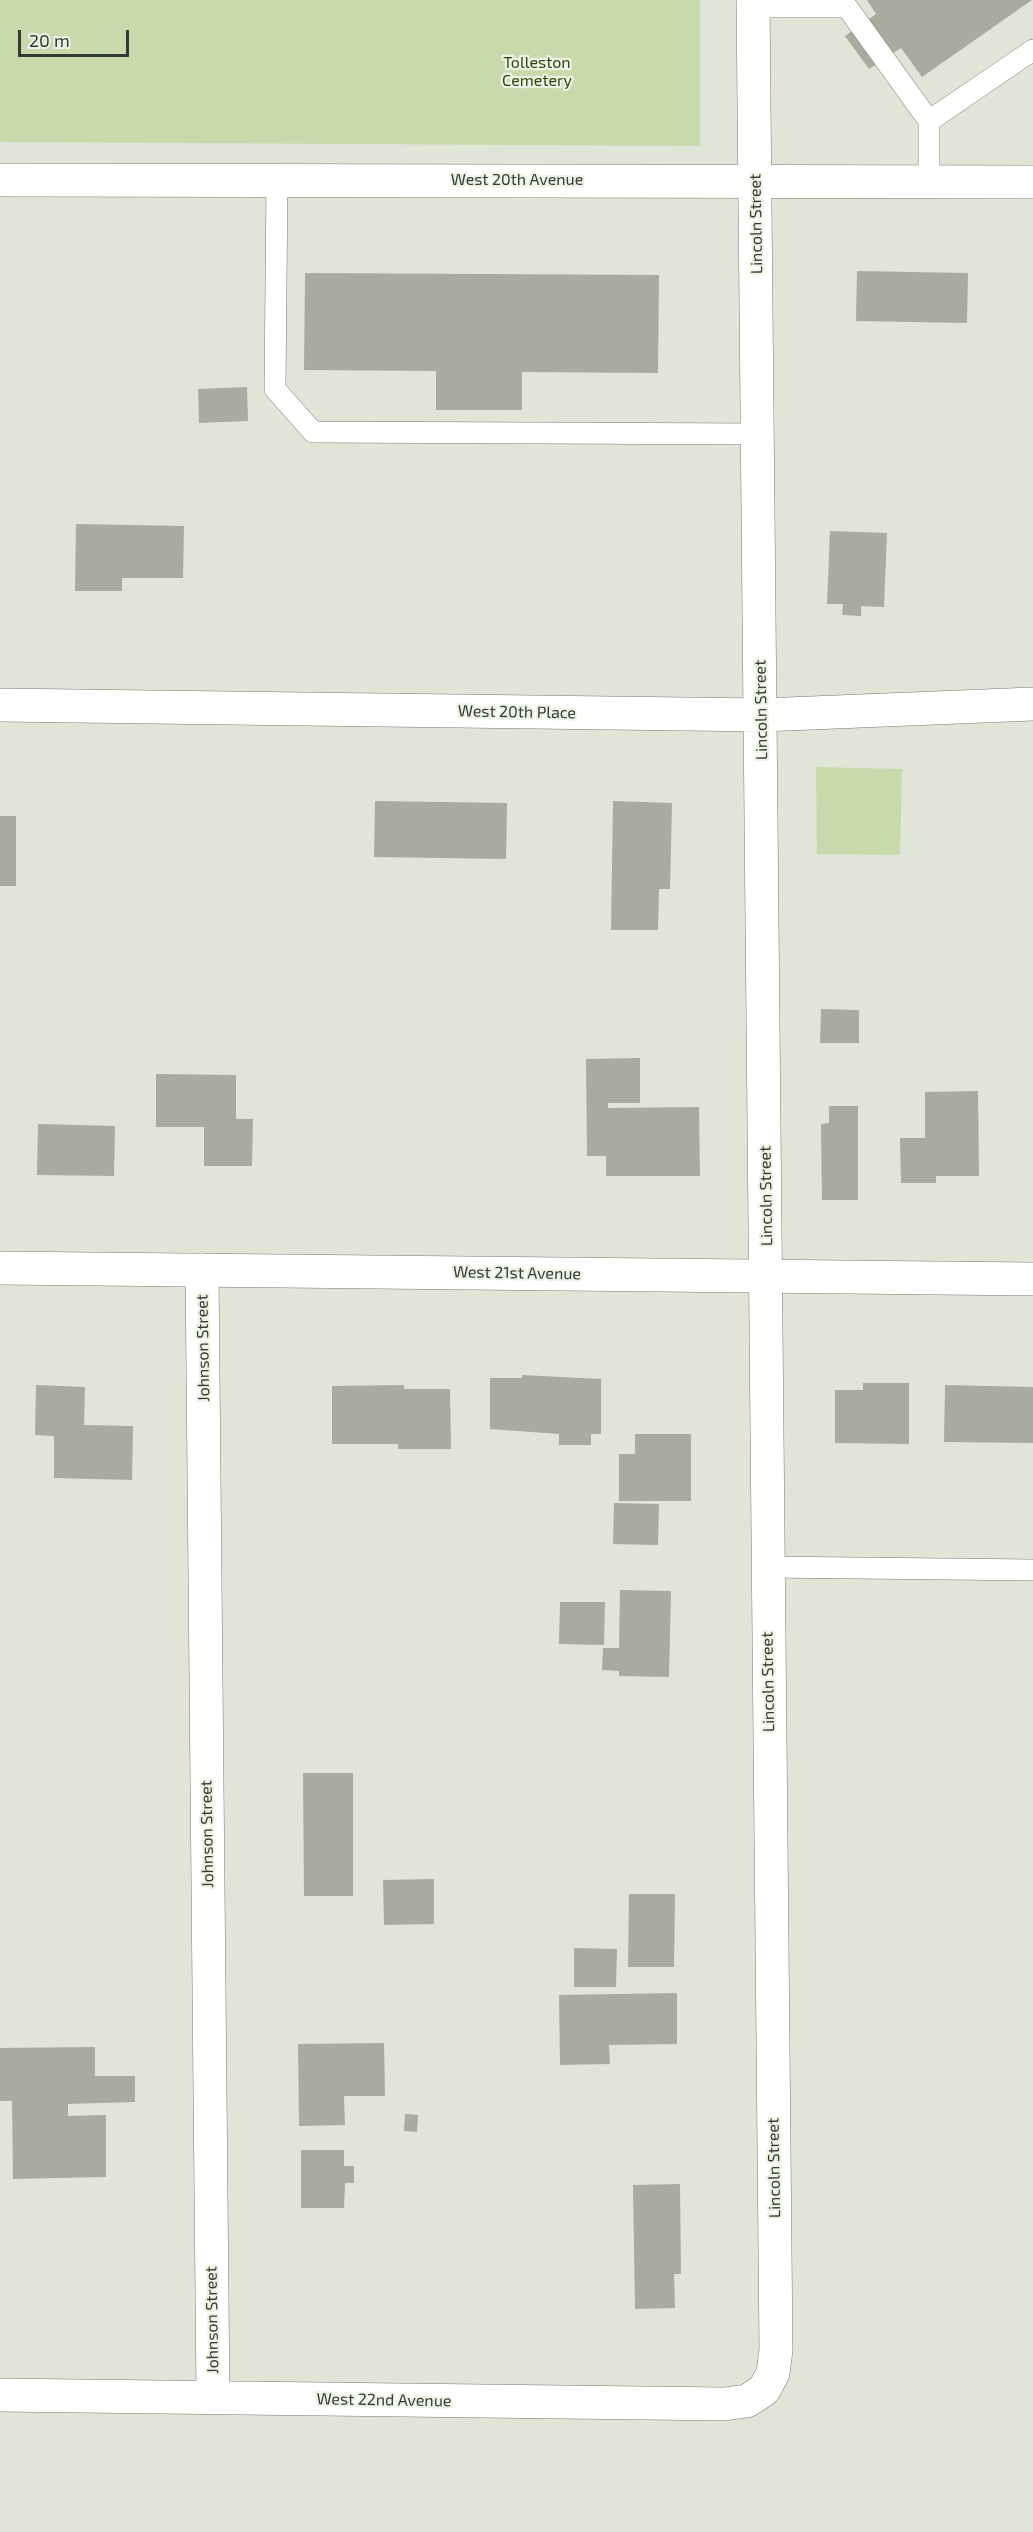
<!DOCTYPE html>
<html>
<head>
<meta charset="utf-8">
<style>
  body { margin:0 }
  #map { position:relative; width:1033px; height:2532px; overflow:hidden; background:#e0e5d8; font-family:"Exo 2",sans-serif }
  canvas { display:block }
  .scale { position:absolute; left:18px; top:30px; width:111px; height:27px; box-sizing:border-box; border:3px solid #383a35; border-top:0; padding-left:8px; font-size:18px; line-height:21px; white-space:nowrap; color:#383a35; -webkit-text-stroke:4px #edf3e5; paint-order:stroke }
</style>
</head>
<body>
<div id="map">
<canvas width="1033" height="2532"></canvas>
<div class="scale">20 m</div>
</div>
<script>
const ctx = document.querySelector('canvas').getContext('2d');
ctx.lineJoin = 'round';
function paint(path, color) { ctx.fillStyle = color; ctx.fill(path, 'evenodd'); }
const poly = rows => new Path2D(rows.map(r => 'M' + r).join(''));
function strokePath(path, color, width, dash) { ctx.strokeStyle = color; ctx.lineWidth = width; ctx.lineCap = dash ? 'butt' : 'round'; ctx.setLineDash(dash || []); ctx.stroke(path); }
function write(font, color, halo, rows, align = 'center') {
  ctx.font = font + ' "Exo 2",sans-serif'; ctx.lineWidth = 4.5; ctx.setLineDash([]); ctx.textBaseline = 'middle'; ctx.strokeStyle = halo; ctx.fillStyle = color; for (const [text, x, y, turn = 0] of rows) {
    ctx.save(); ctx.translate(x, y); ctx.rotate((+turn || 0) * Math.PI / 180); ctx.textAlign = isNaN(turn) ? turn : align; if (halo) ctx.strokeText(text, 0, 0); ctx.fillText(text, 0, 0); ctx.restore();
  }
}
paint(poly([
  [0,0,700,0,700,146,0,142],
  [816,767,902,769,900,855,817,854]
]), '#c8daac');
paint(poly([
  [867,0,1032,0,922,77,901,48,869,69,845,36,876,14],
  [857,271,968,273,967,323,856,321],
  [305,273,659,275,658,373,522,372,522,410,436,410,436,371,304,370],
  [247,387,248,421,199,423,198,389],
  [76,524,184,526,183,578,122,578,122,591,75,591],
  [830,531,887,533,884,607,861,606,861,616,842,615,843,604,827,604],
  [375,801,507,803,506,859,374,857],
  [613,801,672,803,670,889,659,889,658,930,611,930],
  [0,816,16,816,16,886,0,886],
  [821,1009,859,1010,859,1043,820,1043],
  [640,1058,640,1103,608,1103,608,1108,699,1107,700,1176,606,1176,606,1156,587,1156,586,1059],
  [156,1074,236,1075,236,1119,253,1119,252,1166,204,1166,204,1127,156,1127],
  [978,1091,979,1176,936,1176,936,1183,901,1183,900,1138,925,1138,925,1092],
  [829,1106,858,1106,858,1200,822,1200,821,1124,829,1123],
  [38,1124,115,1126,114,1176,37,1175],
  [522,1375,601,1379,601,1434,591,1434,591,1445,559,1445,559,1434,490,1429,490,1378,522,1378],
  [863,1383,909,1383,909,1444,835,1443,835,1390,863,1390],
  [36,1385,85,1387,84,1425,133,1426,132,1480,54,1478,54,1436,35,1435],
  [404,1385,404,1389,450,1389,451,1449,398,1449,398,1444,332,1444,332,1386],
  [945,1385,1033,1387,1033,1443,944,1442],
  [635,1434,691,1434,691,1501,619,1501,619,1454,635,1454],
  [614,1503,659,1504,658,1545,613,1544],
  [620,1590,671,1591,669,1677,619,1676,619,1671,602,1670,603,1648,619,1648],
  [560,1602,605,1602,604,1645,559,1644],
  [303,1773,353,1773,353,1896,304,1896],
  [434,1879,434,1924,384,1925,383,1880],
  [629,1894,675,1894,674,1967,628,1967],
  [574,1948,617,1949,616,1987,574,1987],
  [677,1993,677,2044,609,2045,610,2064,560,2065,559,1995],
  [384,2043,385,2096,344,2096,345,2125,299,2126,298,2044],
  [95,2047,95,2076,135,2076,135,2102,68,2104,68,2116,106,2115,106,2177,13,2179,12,2101,0,2101,0,2048],
  [405,2114,418,2115,417,2132,404,2131],
  [301,2150,344,2150,344,2166,354,2166,354,2183,345,2183,344,2208,301,2208],
  [680,2184,681,2274,674,2274,675,2308,635,2309,633,2185]
]), '#a7ac9f');
const service = poly([
  [753,7,847,7,929,121,929,182],
  [929,121,1033,50],
  [277,180,275,389,313,432,759,434],
  [767,1567,1033,1570]
]);
const minor = poly([
  [0,180,1033,182],
  [0,705,762,715,1033,704],
  [202,1270,213,2398],
  [0,2395,724,2404,747,2401,764,2390,773,2373,776,2350,753,0]
]);
const tertiary = poly([
  [0,1268,1033,1279]
]);
strokePath(service, '#777b6f', 22);
strokePath(minor, '#777b6f', 34);
strokePath(tertiary, '#777b6f', 34);
strokePath(service, '#fff', 21);
strokePath(minor, '#fff', 33);
strokePath(tertiary, '#fff', 33);
write('16px', '#344410', '#edf3e5', [
  ["Tolleston",537,63],
  ["Cemetery",537,81]
]);
write('16px', '#383a35', '#edf3e5', [
  ["West 20th Avenue",517,180],
  ["Lincoln Street",756,224,-91],
  ["Lincoln Street",761,710,-91],
  ["West 20th Place",517,712,1],
  ["Lincoln Street",766,1196,-91],
  ["West 21st Avenue",517,1273,1],
  ["Johnson Street",203,1348,-91],
  ["Lincoln Street",768,1682,-91],
  ["Johnson Street",207,1834,-91],
  ["Lincoln Street",774,2168,-91],
  ["Johnson Street",212,2320,-91],
  ["West 22nd Avenue",384,2400,1]
]);
</script>
</body>
</html>
